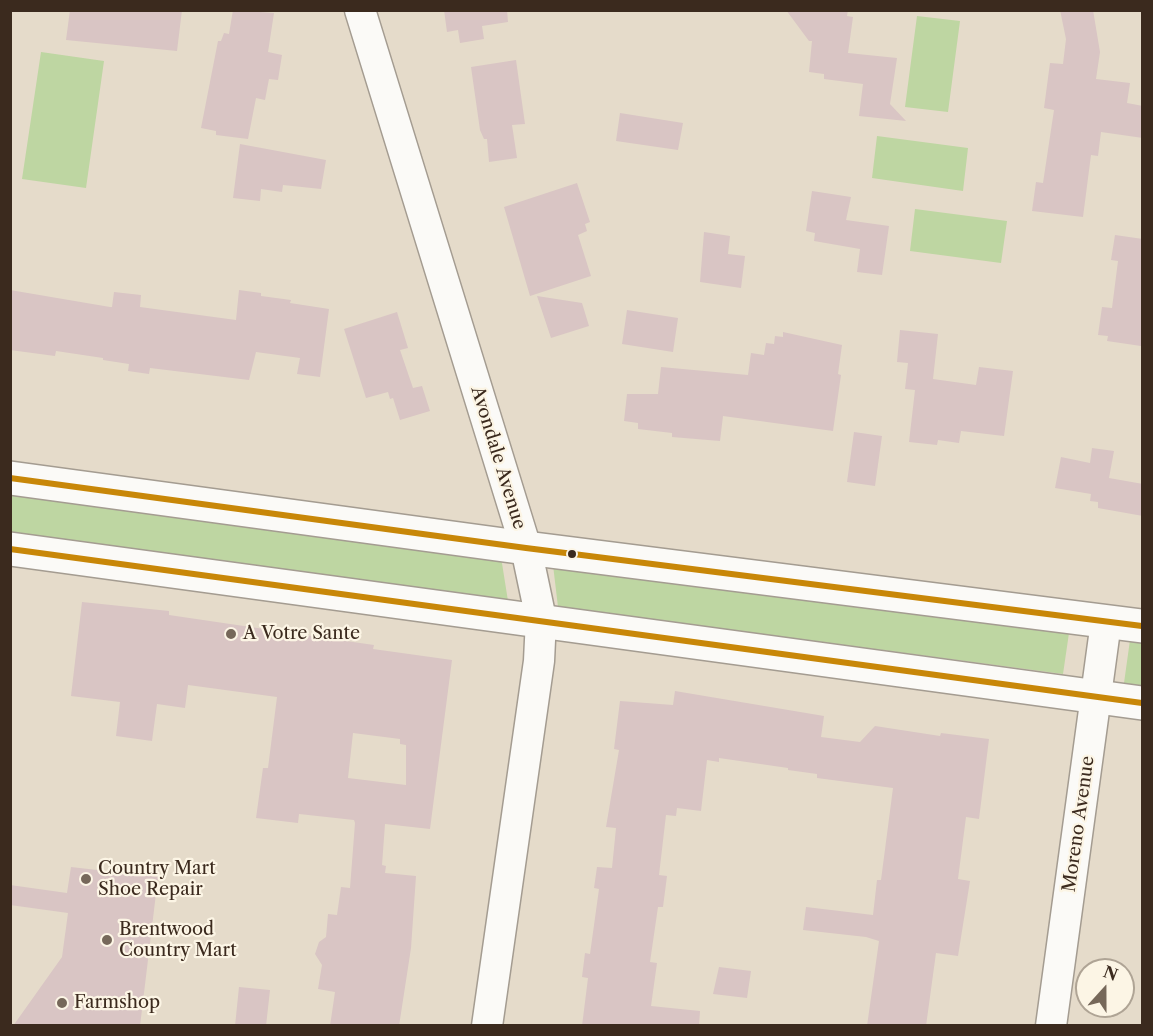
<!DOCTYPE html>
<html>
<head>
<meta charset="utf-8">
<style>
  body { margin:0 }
  #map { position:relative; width:1153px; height:1036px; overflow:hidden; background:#e5dbca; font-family:"Libre Caslon Text",serif }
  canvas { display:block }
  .frame { position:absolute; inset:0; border:12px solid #3b2a1e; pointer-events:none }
  .north { position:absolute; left:1075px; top:958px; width:60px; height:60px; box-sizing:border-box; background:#fcf5e5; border:2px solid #afa495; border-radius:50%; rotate:21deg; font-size:16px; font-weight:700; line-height:24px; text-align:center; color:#3b2a1e }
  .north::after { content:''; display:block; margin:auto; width:21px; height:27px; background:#76685a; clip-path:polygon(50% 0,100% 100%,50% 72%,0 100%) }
</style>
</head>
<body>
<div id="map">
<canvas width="1153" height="1036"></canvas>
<div class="frame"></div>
<div class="north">N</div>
</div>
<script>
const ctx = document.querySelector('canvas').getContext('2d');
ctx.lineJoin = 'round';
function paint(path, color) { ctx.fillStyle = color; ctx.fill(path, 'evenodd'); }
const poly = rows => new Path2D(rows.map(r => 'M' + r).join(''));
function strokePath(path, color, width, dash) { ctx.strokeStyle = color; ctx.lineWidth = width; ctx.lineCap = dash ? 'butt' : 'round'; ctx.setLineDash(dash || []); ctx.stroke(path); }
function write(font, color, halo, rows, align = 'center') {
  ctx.font = font + ' "Libre Caslon Text",serif'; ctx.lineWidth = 4.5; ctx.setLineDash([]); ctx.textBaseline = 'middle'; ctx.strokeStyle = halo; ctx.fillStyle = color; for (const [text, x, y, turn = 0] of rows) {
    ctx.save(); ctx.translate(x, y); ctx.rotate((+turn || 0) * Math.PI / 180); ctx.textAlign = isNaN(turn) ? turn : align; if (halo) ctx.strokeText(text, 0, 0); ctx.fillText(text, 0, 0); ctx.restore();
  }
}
paint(poly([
  [917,16,960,21,948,112,905,107],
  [41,52,104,61,86,188,22,179],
  [877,136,968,148,963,191,872,178],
  [915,209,1007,221,1001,263,910,251],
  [11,491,501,557,508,601,11,536],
  [553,565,1069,633,1063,674,558,607],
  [1130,640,1142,641,1142,686,1124,683]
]), '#bed6a2');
paint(poly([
  [70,10,182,10,177,51,66,40],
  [233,10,274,13,268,52,282,55,278,80,269,79,265,100,256,98,248,139,216,135,216,131,201,128,218,41,221,41,224,33,229,34],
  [444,10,507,10,508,22,482,26,484,39,460,43,458,30,447,32],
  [786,10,848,10,847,16,853,17,848,53,897,58,890,104,906,121,859,116,863,84,824,79,824,74,809,72,812,41,809,41],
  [1060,10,1093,10,1100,52,1096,79,1130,83,1127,103,1143,106,1143,138,1101,132,1098,156,1091,155,1083,217,1032,211,1036,182,1043,183,1054,110,1044,108,1050,63,1063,64,1066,39],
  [516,60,525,124,512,125,517,158,489,162,487,139,484,139,480,130,471,67],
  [620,113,683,123,678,150,616,141],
  [240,144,326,160,321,189,283,185,282,192,261,189,260,201,233,198],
  [577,183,590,222,585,224,587,231,578,235,591,276,530,296,504,207],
  [812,191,851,197,846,220,889,226,882,275,857,272,860,249,814,241,815,233,806,231],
  [704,232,730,236,728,254,745,256,741,288,700,282],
  [1115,235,1143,239,1141,346,1107,341,1108,336,1098,335,1102,307,1112,308,1118,261,1111,260],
  [10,290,110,307,112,307,114,292,141,295,140,307,236,320,239,290,261,293,261,296,291,300,290,303,329,309,320,377,297,374,300,358,256,352,249,380,150,368,149,374,128,371,129,364,103,360,103,358,56,351,55,356,10,350],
  [537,296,582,303,589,326,551,338],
  [627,310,678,318,673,352,622,344],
  [397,312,408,348,400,350,413,388,422,386,430,411,400,420,393,398,390,399,388,392,366,398,344,329],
  [900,330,938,334,933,379,976,385,979,367,1013,371,1004,436,961,431,959,443,938,440,937,445,909,442,915,390,905,389,908,363,897,362],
  [783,332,842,345,838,374,841,375,833,431,723,416,720,441,672,437,672,433,638,429,638,423,624,421,627,394,658,394,661,367,748,375,751,353,764,355,766,343,774,344,775,336,783,337],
  [854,432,882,436,875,486,847,482],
  [1092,448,1114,451,1109,478,1143,484,1143,516,1098,508,1098,502,1090,501,1091,494,1055,488,1061,457,1090,463],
  [82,602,169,611,169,615,339,640,374,645,373,649,452,660,430,829,385,824,382,865,386,866,385,873,416,876,411,948,399,1026,330,1026,335,992,318,989,322,965,315,954,319,942,326,937,328,914,337,915,341,887,350,888,355,823,354,820,299,814,298,823,256,818,263,768,268,768,277,697,188,685,185,708,157,704,152,741,116,736,120,702,71,696],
  [353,733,400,739,400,744,406,745,406,785,348,778],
  [675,691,824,716,821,737,860,742,875,726,940,736,941,733,989,739,979,819,966,817,958,879,970,881,958,956,936,953,926,1026,867,1026,879,941,866,937,803,930,806,907,873,915,877,880,881,880,893,788,817,778,817,774,788,770,788,768,719,758,719,762,707,760,701,811,677,808,676,816,666,815,659,875,667,876,663,907,658,907,650,962,657,963,651,1006,700,1011,699,1026,582,1026,588,978,582,977,585,953,590,954,599,889,594,888,597,867,612,868,616,828,606,827,619,750,614,749,620,701,673,705],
  [71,867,158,877,140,1026,13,1026,62,957,68,913,10,905,10,885,67,893],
  [719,967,751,971,747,998,713,994],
  [239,987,270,990,266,1026,235,1026]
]), '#d9c5c4');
const minor = poly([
  [360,10,526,548,541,619,539,661,487,1026],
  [1051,1026,1106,622]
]);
const major = poly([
  [10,478,526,548,1142,626],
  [10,549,1142,703]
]);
strokePath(minor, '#a49c91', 33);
strokePath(major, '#a49c91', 36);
strokePath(minor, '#fbfaf7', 30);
strokePath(major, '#fbfaf7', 33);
strokePath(poly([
  [10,478,526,548,1142,626],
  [10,549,1142,703]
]), '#c88708', 6);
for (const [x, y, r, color] of [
  [572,554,5,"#3b2a1e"],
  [231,634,6,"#76685a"],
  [86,879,6,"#76685a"],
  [107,940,6,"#76685a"],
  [62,1003,6,"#76685a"]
]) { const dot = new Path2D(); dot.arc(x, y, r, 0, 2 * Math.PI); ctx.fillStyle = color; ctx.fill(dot); strokePath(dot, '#fcf5e5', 2); }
write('18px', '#3b2a1e', '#fcf5e5', [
  ["Avondale Avenue",498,458,73],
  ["Moreno Avenue",1079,824,-82]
]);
write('18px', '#3b2a1e', '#fcf5e5', [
  ["A Votre Sante",243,634],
  ["Country Mart",98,869],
  ["Shoe Repair",98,890],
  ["Brentwood",119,930],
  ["Country Mart",119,951],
  ["Farmshop",74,1003]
], 'left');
</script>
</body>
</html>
